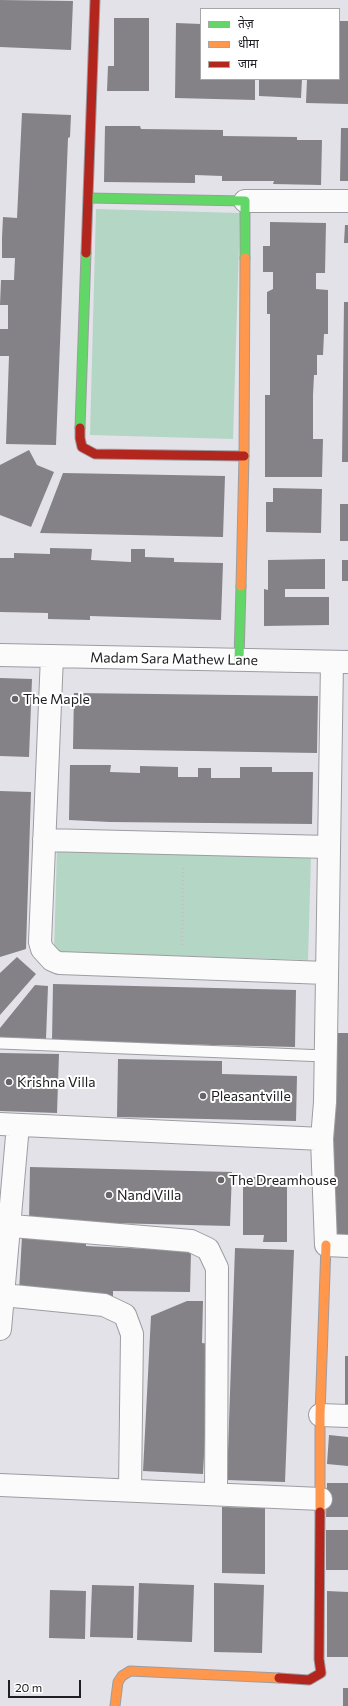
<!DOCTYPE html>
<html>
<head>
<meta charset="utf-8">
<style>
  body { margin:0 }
  #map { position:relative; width:348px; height:1706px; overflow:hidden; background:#e3e2e8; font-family:Commissioner,"Noto Sans Devanagari",sans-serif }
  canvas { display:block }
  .legend { position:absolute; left:200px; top:8px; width:140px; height:72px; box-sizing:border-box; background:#fff; border:1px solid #a6a6a7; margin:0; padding:5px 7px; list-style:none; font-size:12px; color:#202024 }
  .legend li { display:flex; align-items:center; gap:8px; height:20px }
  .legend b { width:20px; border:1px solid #a6a6a7 }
  .scale { position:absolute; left:8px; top:1680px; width:73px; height:18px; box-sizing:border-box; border:2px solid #202024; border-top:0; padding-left:5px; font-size:12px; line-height:14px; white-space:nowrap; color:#202024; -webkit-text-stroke:3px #fff; paint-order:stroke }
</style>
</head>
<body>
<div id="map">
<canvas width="348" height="1706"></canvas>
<ul class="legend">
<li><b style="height:5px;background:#63d668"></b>तेज़</li>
<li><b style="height:5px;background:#ff974d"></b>धीमा</li>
<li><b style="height:5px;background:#b3261e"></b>जाम</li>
</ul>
<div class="scale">20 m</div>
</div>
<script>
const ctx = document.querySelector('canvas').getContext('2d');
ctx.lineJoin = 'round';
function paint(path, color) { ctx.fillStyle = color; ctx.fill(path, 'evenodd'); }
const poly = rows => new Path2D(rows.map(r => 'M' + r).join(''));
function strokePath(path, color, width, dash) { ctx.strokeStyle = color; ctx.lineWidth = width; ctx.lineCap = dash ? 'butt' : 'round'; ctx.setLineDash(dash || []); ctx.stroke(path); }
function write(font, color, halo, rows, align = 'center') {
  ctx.font = font + ' Commissioner,sans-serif'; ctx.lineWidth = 4; ctx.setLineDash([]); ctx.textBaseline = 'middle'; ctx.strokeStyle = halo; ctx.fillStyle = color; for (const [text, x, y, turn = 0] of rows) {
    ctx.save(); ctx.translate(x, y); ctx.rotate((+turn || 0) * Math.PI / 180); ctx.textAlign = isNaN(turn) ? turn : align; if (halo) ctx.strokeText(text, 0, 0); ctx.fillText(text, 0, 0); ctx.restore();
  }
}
paint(poly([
  [96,209,240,213,233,439,90,435],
  [57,848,311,856,308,960,54,952]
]), '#b4d6c4');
paint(poly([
  [0,0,73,1,71,50,0,47],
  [114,18,149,18,149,91,107,91,108,66,114,66],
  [339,21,348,21,348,104,306,103,307,79,339,79],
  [176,23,201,24,201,79,255,79,255,100,175,98],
  [259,79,302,79,301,98,259,96],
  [22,113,71,115,70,137,68,138,56,445,6,444,9,356,0,356,0,329,8,329,8,305,0,305,1,280,14,280,15,258,2,258,2,238,3,217,17,218],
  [105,126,140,126,141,129,223,130,223,136,297,137,297,140,322,140,321,185,273,184,274,181,222,181,222,176,195,175,195,183,104,182],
  [341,128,348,128,348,181,340,181],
  [270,222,326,223,325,273,316,273,316,289,328,290,328,334,324,334,323,355,317,355,317,375,314,375,313,395,313,439,323,439,322,477,265,477,265,395,270,395,270,314,267,314,267,292,273,289,273,272,263,272,263,246,270,246],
  [345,225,348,225,348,243,344,243],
  [344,302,348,302,348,462,342,462],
  [29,450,37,465,54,472,31,527,0,515,0,465],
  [63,473,225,476,223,537,40,533],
  [273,488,322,489,321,533,266,532,266,502,273,502],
  [340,504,348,504,348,541,340,541],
  [50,548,92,549,91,560,131,562,131,549,145,549,145,557,174,558,174,562,223,563,221,620,90,616,90,620,48,619,48,613,0,612,0,558,14,558,14,553,50,554],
  [325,559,325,589,285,589,285,597,329,597,329,625,264,626,264,589,268,590,268,560],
  [342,560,348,560,348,581,342,581],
  [0,678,32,679,29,757,0,756],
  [74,693,318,696,317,753,73,749],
  [70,765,111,765,110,772,140,773,140,766,178,767,178,777,198,777,198,768,211,768,211,778,240,778,240,767,272,767,272,772,313,772,312,824,110,822,69,820],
  [0,791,31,792,26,949,0,957],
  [17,957,36,974,0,1015,0,973],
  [53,984,296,990,295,1047,52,1041],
  [35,985,48,986,46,1039,0,1037,0,1028],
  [336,1033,348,1033,348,1234,332,1234],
  [0,1053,59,1054,57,1113,0,1111],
  [118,1059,222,1061,222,1074,297,1076,296,1121,117,1117],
  [30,1167,232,1172,230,1226,29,1221],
  [243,1177,287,1177,287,1242,263,1242,264,1235,243,1235],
  [22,1236,86,1239,86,1246,191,1251,190,1292,113,1291,113,1296,19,1292],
  [235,1248,294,1250,285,1482,227,1480],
  [187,1301,203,1301,202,1343,210,1344,203,1474,143,1471,151,1316],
  [345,1356,348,1356,348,1411,345,1411],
  [329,1435,348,1437,348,1466,327,1464],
  [327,1483,348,1483,348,1517,326,1517],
  [222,1507,265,1508,265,1574,222,1573],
  [326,1530,348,1530,348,1570,326,1570],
  [139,1583,194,1585,192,1642,137,1640],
  [214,1583,264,1585,262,1653,214,1652],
  [92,1585,134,1586,133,1638,90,1637],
  [50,1590,86,1591,85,1639,49,1638],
  [327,1591,348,1592,348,1657,327,1657],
  [343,1688,348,1688,348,1706,343,1706]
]), '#848286');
const lane = poly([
  [0,1043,325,1056]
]);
const street = poly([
  [245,201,348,201],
  [0,655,348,662],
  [52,656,40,942,42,949,52,960,59,963,326,973],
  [332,662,325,1102,322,1139,326,1245,348,1246],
  [44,840,329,847],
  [0,1124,322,1139],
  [0,1225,191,1241,208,1249,217,1268,216,1494],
  [3,1295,104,1305,125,1315,132,1334,130,1490],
  [0,1329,18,1125],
  [320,1415,348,1416],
  [0,1485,321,1499]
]);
const fast = poly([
  [89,198,245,201,245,258],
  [80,428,86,253],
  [239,660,241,586]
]);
const slow = poly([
  [241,586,244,456,245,258],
  [320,1512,320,1415,326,1245],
  [115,1706,118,1682,122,1676,130,1671,279,1678]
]);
const jam = poly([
  [86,253,95,0],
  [80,428,80,438,82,447,95,454,244,456],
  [279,1678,309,1680,321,1673,319,1659,320,1512]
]);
strokePath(lane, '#9d9da1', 13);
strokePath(street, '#9d9da1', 24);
strokePath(fast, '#9d9da1', 11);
strokePath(slow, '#9d9da1', 11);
strokePath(jam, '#9d9da1', 11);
strokePath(poly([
  [182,945,183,866]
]), '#c1c1c3', 2.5, [1, 3]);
strokePath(lane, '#fbfbfc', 11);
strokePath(street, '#fbfbfc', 22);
strokePath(fast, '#63d668', 9);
strokePath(slow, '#ff974d', 9);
strokePath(jam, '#b3261e', 9);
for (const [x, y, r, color] of [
  [15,699,4,"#646469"],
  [9,1082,4,"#646469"],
  [203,1096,4,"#646469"],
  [221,1180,4,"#646469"],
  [109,1195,4,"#646469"]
]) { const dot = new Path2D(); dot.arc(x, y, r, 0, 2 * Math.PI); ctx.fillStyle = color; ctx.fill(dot); strokePath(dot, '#fff', 1.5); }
write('14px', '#202024', '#fff', [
  ["Madam Sara Mathew Lane",174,659,1]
]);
write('14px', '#202024', '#fff', [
  ["The Maple",23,699],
  ["Krishna Villa",17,1082],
  ["Pleasantville",211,1096],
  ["The Dreamhouse",229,1180],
  ["Nand Villa",117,1195]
], 'left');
</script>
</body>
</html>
